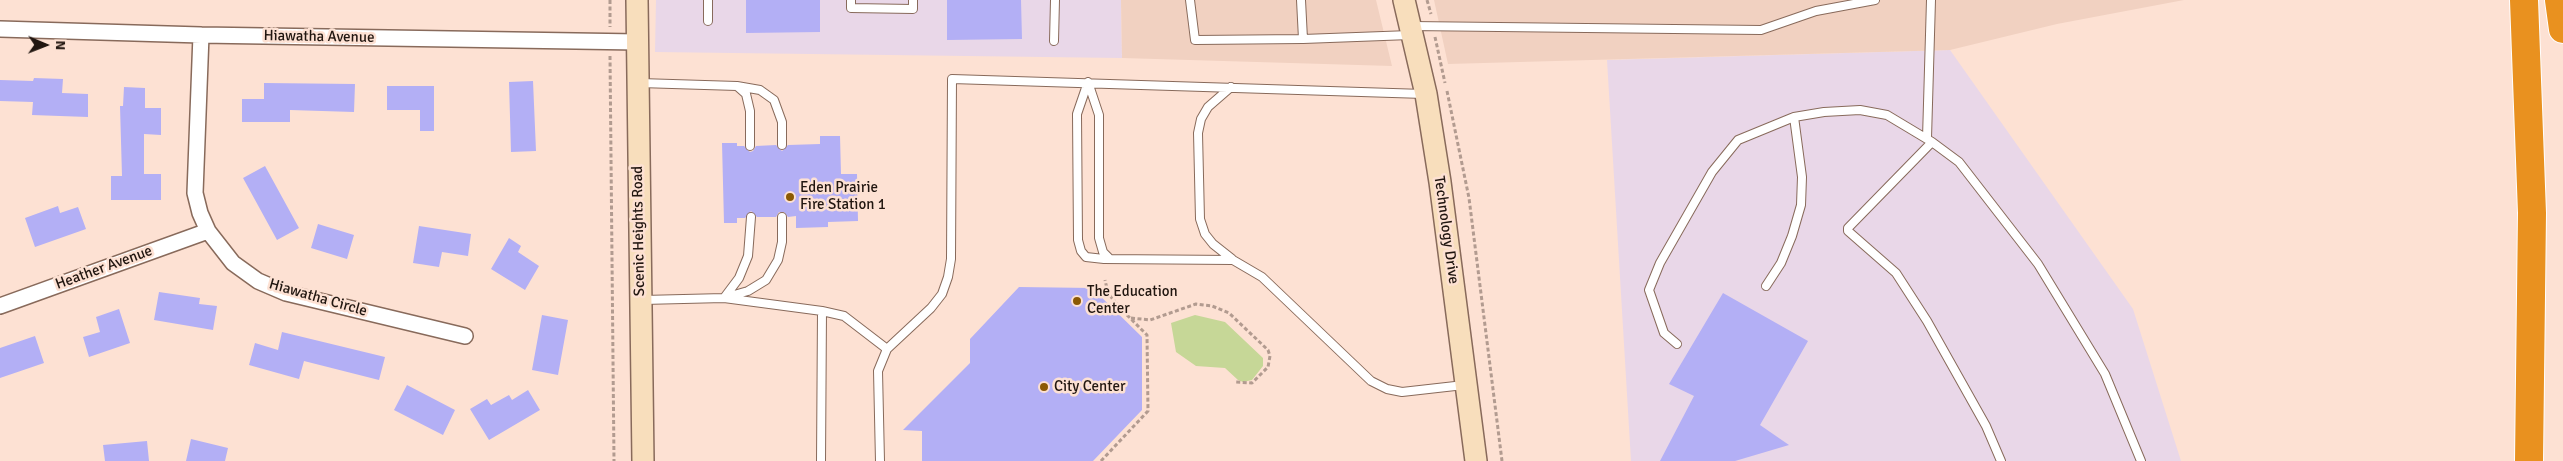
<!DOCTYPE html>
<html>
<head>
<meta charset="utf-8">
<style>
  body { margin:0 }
  #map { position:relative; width:2563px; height:461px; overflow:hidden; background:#fde1d3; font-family:Signika,sans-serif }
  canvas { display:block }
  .north { position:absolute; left:20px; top:20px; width:50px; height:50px; -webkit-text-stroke:4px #fde1d3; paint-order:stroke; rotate:91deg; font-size:14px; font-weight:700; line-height:20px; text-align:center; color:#211610 }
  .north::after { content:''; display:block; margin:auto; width:18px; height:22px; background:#211610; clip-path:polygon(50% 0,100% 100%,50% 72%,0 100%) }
</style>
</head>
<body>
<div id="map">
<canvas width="2563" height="461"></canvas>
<div class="north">N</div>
</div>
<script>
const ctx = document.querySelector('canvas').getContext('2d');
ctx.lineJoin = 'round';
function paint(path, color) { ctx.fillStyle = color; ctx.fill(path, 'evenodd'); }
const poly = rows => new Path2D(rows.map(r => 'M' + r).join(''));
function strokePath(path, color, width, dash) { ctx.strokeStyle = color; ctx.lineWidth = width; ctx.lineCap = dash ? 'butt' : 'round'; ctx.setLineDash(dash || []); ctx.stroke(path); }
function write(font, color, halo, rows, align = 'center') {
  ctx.font = font + ' Signika,sans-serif'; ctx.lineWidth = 5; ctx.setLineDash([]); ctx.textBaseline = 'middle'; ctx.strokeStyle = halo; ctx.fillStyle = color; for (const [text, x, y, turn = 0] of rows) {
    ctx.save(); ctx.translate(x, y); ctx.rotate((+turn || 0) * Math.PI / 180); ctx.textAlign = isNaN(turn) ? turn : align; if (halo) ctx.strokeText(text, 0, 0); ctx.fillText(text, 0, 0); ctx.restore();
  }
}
paint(poly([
  [656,0,1121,0,1122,58,655,52],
  [1950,50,2133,309,2181,461,1631,461,1607,60]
]), '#e9d7e8');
paint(poly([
  [1121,0,1376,0,1392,66,1122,58],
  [1434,0,2184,0,2057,24,1950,50,1448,64]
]), '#f1d1c1');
paint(poly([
  [1195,315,1225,322,1263,358,1263,366,1252,380,1243,382,1238,380,1225,368,1196,366,1176,352,1171,323]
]), '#c6d797');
paint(poly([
  [746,0,820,0,820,32,746,33],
  [947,0,1021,0,1022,39,947,40],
  [34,78,63,79,62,93,88,94,88,117,32,115,33,102,0,101,0,80,33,81],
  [533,81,536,151,511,152,509,82],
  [264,83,355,84,354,112,290,110,290,122,242,122,242,99,264,99],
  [387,86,434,86,434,131,420,131,420,110,387,110],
  [124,87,145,88,145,108,161,108,161,135,144,134,144,174,161,174,161,200,111,200,111,176,122,176,120,106,123,106],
  [820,136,840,136,841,174,857,174,858,221,828,222,828,227,796,228,796,216,788,217,784,212,779,212,776,217,757,217,751,211,745,218,737,218,737,223,724,223,722,143,737,143,737,146,744,146,750,152,753,151,756,146,776,145,782,151,788,145,820,144],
  [265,166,299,228,277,240,243,178],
  [58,206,60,213,78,207,86,229,35,247,25,218],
  [318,224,354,235,347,259,311,248],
  [419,226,471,234,468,256,442,252,439,267,413,263],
  [509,238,521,246,518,252,539,266,525,290,491,269],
  [1019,287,1092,288,1142,337,1142,410,1093,461,922,461,922,431,903,430,970,363,970,339],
  [159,292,200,298,199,304,217,306,213,330,154,320],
  [1723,293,1808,341,1760,425,1789,445,1735,461,1660,461,1694,396,1669,384],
  [119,309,130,343,89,357,83,337,100,332,96,317],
  [542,315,568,320,558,375,532,370],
  [282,332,385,357,379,380,304,361,299,379,249,365,255,343,278,350],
  [35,336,44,363,0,378,0,348],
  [407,385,455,410,443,435,394,410],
  [528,390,540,410,489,440,470,409,487,399,491,405,509,395,512,400],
  [191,439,228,448,225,461,186,461],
  [147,441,149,461,105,461,103,445]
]), '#b3aff5');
const lane = poly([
  [708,0,708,21],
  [851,0,851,8,913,9,913,0],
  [1190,0,1195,40,1303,39],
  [1301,0,1303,39,1410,35],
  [1411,26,1761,30,1816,11,1875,0],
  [1054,41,1055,0],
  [1088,82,1077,114,1078,240,1081,251,1086,257,1104,259,1233,260,1262,277,1371,381,1387,389,1402,392,1464,385],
  [1088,82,1099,115,1099,238,1103,252,1110,259],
  [640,83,737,86,746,94,750,111,750,146],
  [737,86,760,90,774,100,782,122,782,145],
  [1231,87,1208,107,1201,119,1198,133,1200,219,1205,234,1213,244,1232,259],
  [1927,138,1931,0],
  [1932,142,1848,228,1848,231,1896,273,1927,321,1986,426,2001,461],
  [1766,286,1781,263,1792,236,1801,205,1802,177,1794,117],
  [727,297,748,291,766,280,778,260,782,242,782,217],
  [724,298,739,278,748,256,751,217],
  [643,300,724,298,822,311,844,316,887,349,931,308,942,294,948,277,951,259,952,79,1424,94],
  [1677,344,1664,333,1649,290,1660,263,1712,172,1738,140,1794,117,1824,112,1860,110,1887,115,1932,142,1959,162,2038,264,2105,374,2141,461],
  [821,461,822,311],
  [880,461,878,371,887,349]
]);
const street = poly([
  [0,29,201,35,638,42],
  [201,35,195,193,200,213,208,231,233,263,258,281,286,293,465,336],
  [0,306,208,231]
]);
const secondary = poly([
  [637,0,643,461],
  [1404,0,1426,94,1440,182,1476,461]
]);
const highway = poly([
  [2524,0,2532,213,2529,461],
  [2559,0,2563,29]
]);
strokePath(lane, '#886a5b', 10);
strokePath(street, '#886a5b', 18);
strokePath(secondary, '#886a5b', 24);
strokePath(highway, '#fff', 30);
strokePath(poly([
  [610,0,610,27],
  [1427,0,1431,14],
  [1435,37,1445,83],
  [610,56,614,461],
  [1447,91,1469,198,1502,461],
  [1131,318,1150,320,1196,304,1212,306,1229,313,1268,350,1270,356,1268,367,1252,383,1236,382],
  [1101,461,1148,411,1147,335,1119,307,1108,293,1105,280]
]), '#b29b90', 3, [4, 2.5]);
strokePath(lane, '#fff', 8);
strokePath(street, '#fff', 15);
strokePath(secondary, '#f8debc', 21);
strokePath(highway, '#e9911f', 28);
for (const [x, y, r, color] of [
  [790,197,5,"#8b5904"],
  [1077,301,5,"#8b5904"],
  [1044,387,5,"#8b5904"]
]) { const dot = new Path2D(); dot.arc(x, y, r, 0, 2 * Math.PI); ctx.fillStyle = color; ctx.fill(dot); strokePath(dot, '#fde1d3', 2); }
write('15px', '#211610', '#fde1d3', [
  ["Hiawatha Avenue",319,37,1],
  ["Technology Drive",1446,230,82],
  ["Scenic Heights Road",639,231,-91],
  ["Heather Avenue",104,268,-20],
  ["Hiawatha Circle",318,298,16]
]);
write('15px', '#211610', '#fde1d3', [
  ["Eden Prairie",800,188],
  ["Fire Station 1",800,205],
  ["The Education",1087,292],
  ["Center",1087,309],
  ["City Center",1054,387]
], 'left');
</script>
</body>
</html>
